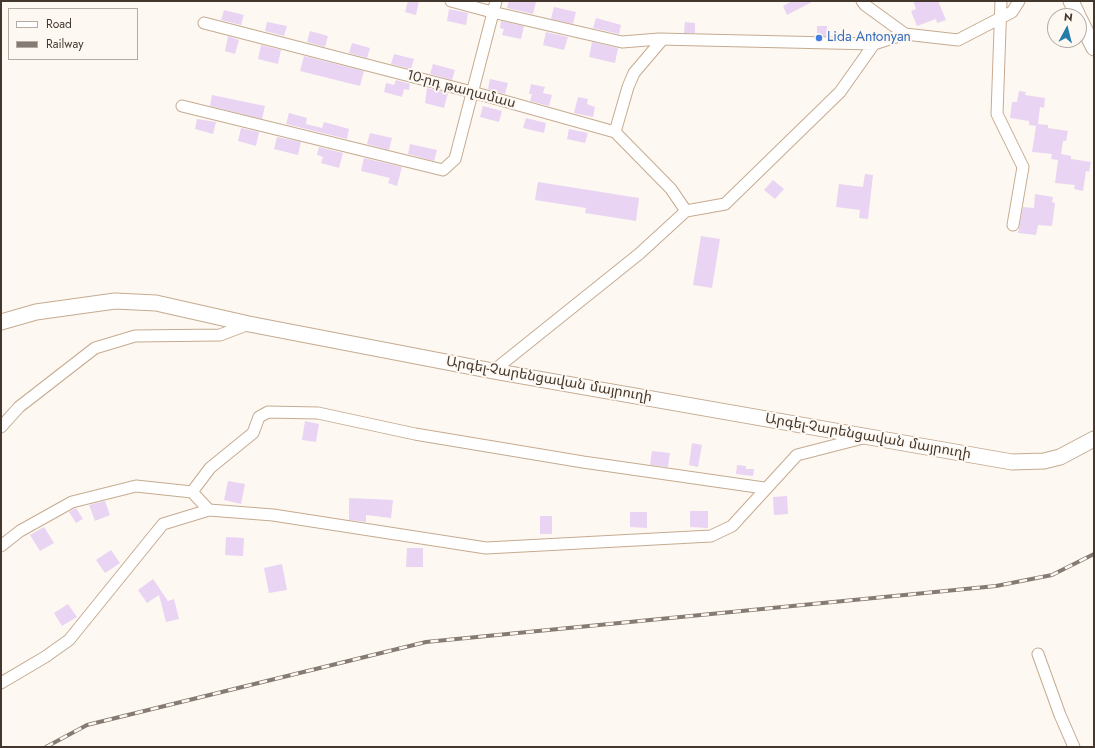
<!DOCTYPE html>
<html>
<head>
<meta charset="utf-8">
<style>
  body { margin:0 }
  #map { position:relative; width:1095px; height:748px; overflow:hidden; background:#fef8f2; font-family:Jost,sans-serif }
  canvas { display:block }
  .frame { position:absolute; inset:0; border:2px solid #44382e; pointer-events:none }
  .legend { position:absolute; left:8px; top:8px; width:130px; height:52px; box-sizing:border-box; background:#fef8f2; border:1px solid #b4aba4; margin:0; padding:5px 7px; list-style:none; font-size:12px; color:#44382e }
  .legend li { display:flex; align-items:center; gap:8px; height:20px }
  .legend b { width:20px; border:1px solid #b4aba4 }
  .north { position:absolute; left:1047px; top:8px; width:40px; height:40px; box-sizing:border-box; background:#fef8f2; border:1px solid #b4aba4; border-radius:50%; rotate:7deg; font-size:11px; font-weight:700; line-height:16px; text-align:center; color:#44382e }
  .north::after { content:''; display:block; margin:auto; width:14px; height:18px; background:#237caa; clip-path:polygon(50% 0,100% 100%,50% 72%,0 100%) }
</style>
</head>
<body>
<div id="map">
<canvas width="1095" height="748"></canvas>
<div class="frame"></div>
<ul class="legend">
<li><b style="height:5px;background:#fff"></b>Road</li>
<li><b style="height:5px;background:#857b72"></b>Railway</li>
</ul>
<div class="north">N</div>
</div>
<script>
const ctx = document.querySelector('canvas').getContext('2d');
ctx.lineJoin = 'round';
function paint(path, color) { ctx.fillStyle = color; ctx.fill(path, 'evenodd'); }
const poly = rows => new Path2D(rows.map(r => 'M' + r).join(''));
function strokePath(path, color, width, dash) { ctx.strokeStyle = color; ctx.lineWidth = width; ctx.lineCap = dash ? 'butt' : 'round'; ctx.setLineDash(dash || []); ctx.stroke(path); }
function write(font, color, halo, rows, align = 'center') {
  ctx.font = font + ' Jost,"Noto Sans Armenian",sans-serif'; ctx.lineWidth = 4; ctx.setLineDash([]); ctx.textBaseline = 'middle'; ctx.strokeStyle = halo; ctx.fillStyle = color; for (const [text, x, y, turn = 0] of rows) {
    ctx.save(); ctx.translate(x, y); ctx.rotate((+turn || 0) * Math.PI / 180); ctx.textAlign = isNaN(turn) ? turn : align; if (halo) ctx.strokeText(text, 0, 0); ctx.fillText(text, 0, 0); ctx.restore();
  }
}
paint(poly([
  [408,1,419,1,416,15,405,12],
  [509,1,536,2,533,14,507,8],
  [792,1,814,1,787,15,783,6],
  [913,1,938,1,946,20,937,23,936,19,917,26,911,11,916,9],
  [554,7,576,12,573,24,551,19],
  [449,9,468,13,466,25,447,21],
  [224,10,244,15,241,25,221,20],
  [596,18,621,25,619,34,593,28],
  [501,21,524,26,521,39,502,35,504,29,500,28],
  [267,22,287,26,284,36,265,31],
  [685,22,695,23,695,33,684,33],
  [817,26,827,26,827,36,817,36],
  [310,31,328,36,325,47,307,42],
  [546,32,568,37,564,50,543,45],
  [228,36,239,40,235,54,225,51],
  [592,42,618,48,615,63,589,57],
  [352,43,370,48,367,58,349,53],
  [261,45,281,50,278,64,258,59],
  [394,54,414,59,411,69,391,64],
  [304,56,364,71,360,86,300,71],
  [433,64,455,70,452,80,430,74],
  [490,79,508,83,505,94,488,89],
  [396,80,410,84,409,90,404,89,402,97,384,92,386,83,394,85],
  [531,84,545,87,543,93,552,95,549,106,530,101,532,94,529,94],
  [427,88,448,93,444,108,425,103],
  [1019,91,1026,92,1025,95,1045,98,1044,108,1040,107,1038,124,1048,125,1048,128,1068,131,1066,141,1063,141,1061,154,1071,156,1071,159,1091,162,1089,172,1086,171,1083,191,1074,189,1075,185,1055,183,1058,160,1051,159,1052,154,1032,152,1036,126,1029,125,1029,121,1010,118,1012,102,1017,102],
  [212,95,265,106,262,119,210,106],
  [578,97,588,99,587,104,595,107,593,117,574,113],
  [483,106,502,111,499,122,480,117],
  [289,113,307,118,306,124,322,128,324,122,349,129,347,139,286,124],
  [526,118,546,123,544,133,523,128],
  [197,119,216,122,213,134,195,129],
  [241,128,259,132,256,146,238,141],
  [569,129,588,133,585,143,567,139],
  [370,133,392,138,389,150,367,144],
  [277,137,301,142,298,155,274,149],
  [410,144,437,150,434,161,408,154],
  [319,147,343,153,339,168,321,163,323,157,317,155],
  [364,158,402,167,397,186,388,183,390,178,361,171],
  [865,174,873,175,868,219,859,218,860,210,836,207,839,184,863,187],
  [773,180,784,189,775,199,764,190],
  [538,182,639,198,636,221,585,213,586,208,535,200],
  [1035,194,1053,197,1052,202,1055,203,1052,226,1038,225,1036,235,1018,233,1023,207,1034,208],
  [701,236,720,239,712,288,693,285],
  [305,421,319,424,316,442,302,440],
  [692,443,702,445,698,467,689,465],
  [652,451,670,453,668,467,650,465],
  [737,465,746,466,746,469,754,469,753,476,736,474],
  [228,481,245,484,241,504,224,500],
  [787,496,788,514,774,515,773,497],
  [349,498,393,500,391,518,366,515,366,522,349,520],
  [105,501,110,515,95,521,89,505],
  [76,508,83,519,76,523,69,512],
  [690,511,708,511,708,528,690,527],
  [630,512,647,512,647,528,630,527],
  [540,516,552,516,552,534,540,534],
  [44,527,54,543,40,551,30,535],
  [226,537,244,538,243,556,225,555],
  [407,548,423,548,423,567,406,567],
  [111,550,120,563,105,573,96,560],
  [282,564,287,590,269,593,264,568],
  [153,579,168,601,174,599,179,619,166,622,159,595,147,603,138,590],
  [68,604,77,617,62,626,54,613]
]), '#e9d4f3');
const street = poly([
  [451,1,492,12,622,42,659,39,874,44,905,34],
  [862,1,865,5,905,34,958,40,1012,12,1019,1],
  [1001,1,997,114,1023,167,1013,225],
  [204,23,472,92,615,132,671,189,686,211],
  [182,106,443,170,455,159,496,1],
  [615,132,628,87,634,73,662,40],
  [493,371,639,254,686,211,725,204,840,92,874,44],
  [1,427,19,407,95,348,135,336,220,335,249,324],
  [192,492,210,468,253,433,259,417,268,412,318,413,415,434,583,462,764,488],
  [1,546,20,531,72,502,136,486,192,492,209,510],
  [1038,654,1060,715,1074,747],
  [1,683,45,657,69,640,163,524,209,510,273,515,486,548,711,536,732,526,797,455,863,438]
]);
const secondary = poly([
  [1071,1,1078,16],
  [1079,18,1094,48],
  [1,322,36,312,115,301,156,303,249,324,493,371,1012,462,1044,461,1060,457,1094,439]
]);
strokePath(street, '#c5ab90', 13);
strokePath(secondary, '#c5ab90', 17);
strokePath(street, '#fff', 11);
strokePath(secondary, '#fff', 15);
const rail = poly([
  [46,747,87,725,426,642,996,586,1052,575,1094,554]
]);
strokePath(rail, '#857b72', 4);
strokePath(rail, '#fef8f2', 2.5, [8]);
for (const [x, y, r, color] of [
  [819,38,4,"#3f7fe0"]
]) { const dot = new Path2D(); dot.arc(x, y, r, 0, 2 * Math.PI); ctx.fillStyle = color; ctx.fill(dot); strokePath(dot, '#fef8f2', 1.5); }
write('14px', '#366cbe', '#fef8f2', [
  ["Lida Antonyan",827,38]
], 'left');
write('14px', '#44382e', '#fef8f2', [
  ["10-րդ թաղամաս",461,90,15],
  ["Արգել-Չարենցավան մայրուղի",549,380,10],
  ["Արգել-Չարենցավան մայրուղի",868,437,10]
]);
</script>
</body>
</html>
